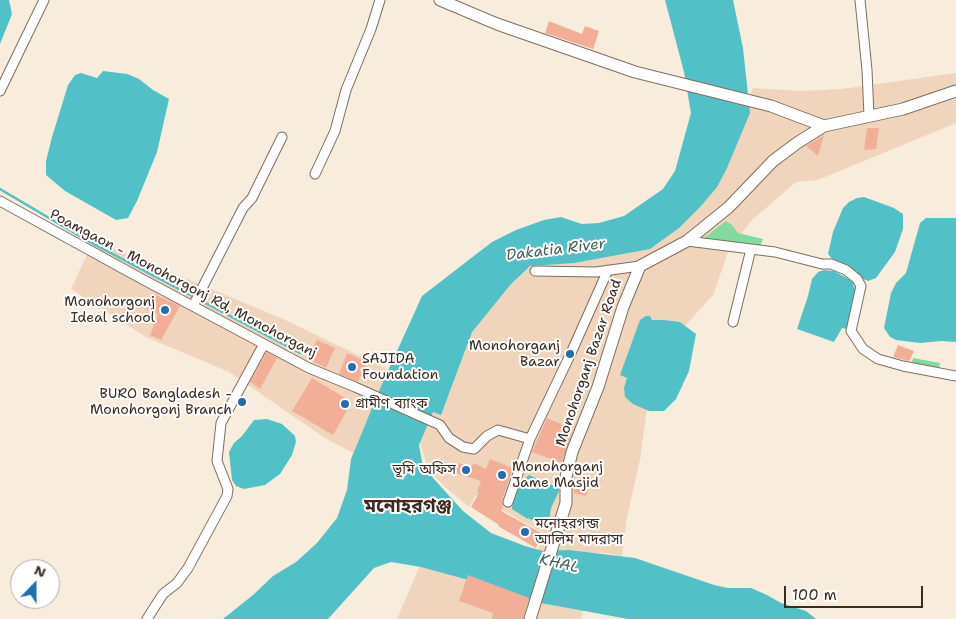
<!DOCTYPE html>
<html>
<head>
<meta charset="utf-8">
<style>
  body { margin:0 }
  #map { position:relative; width:956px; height:619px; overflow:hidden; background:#f8eddd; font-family:"Shantell Sans",sans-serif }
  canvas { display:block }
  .north { position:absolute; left:10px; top:559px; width:50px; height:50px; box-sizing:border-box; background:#fff; border:1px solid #b1aaa5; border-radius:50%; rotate:22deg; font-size:14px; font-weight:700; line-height:20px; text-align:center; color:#3b2a1e }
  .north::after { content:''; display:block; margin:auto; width:18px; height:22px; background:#1f6fb2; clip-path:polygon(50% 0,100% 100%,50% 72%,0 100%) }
  .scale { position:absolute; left:784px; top:586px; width:139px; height:22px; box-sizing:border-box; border:2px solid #3b2a1e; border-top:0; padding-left:6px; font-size:15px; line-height:18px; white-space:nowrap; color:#3b2a1e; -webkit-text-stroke:4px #fff; paint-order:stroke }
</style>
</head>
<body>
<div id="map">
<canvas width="956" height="619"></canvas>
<div class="north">N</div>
<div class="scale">100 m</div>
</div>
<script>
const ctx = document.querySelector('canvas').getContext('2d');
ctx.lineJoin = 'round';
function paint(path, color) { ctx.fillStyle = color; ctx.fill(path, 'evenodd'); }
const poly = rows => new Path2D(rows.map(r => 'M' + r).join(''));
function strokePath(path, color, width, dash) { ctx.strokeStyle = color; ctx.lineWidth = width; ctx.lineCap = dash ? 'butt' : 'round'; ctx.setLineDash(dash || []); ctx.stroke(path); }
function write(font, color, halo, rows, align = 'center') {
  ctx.font = font + ' "Shantell Sans","Noto Sans Bengali",sans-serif'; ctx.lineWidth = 4; ctx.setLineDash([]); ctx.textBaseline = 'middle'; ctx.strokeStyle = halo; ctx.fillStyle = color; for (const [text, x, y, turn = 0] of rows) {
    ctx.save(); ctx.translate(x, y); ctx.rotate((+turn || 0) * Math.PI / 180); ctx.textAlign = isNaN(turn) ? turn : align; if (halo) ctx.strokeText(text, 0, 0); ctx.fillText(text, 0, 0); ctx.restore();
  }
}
paint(poly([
  [956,73,956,123,818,180,796,182,751,221,729,250,713,295,684,327,647,409,640,459,627,518,622,556,605,553,595,553,581,619,397,619,420,565,499,590,524,601,538,549,545,534,476,495,469,507,444,486,428,469,419,439,369,417,353,453,325,438,229,372,146,337,71,289,94,240,283,319,445,397,470,332,527,264,649,247,739,120,753,88,799,91,841,89]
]), '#f0d5bc');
paint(poly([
  [726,221,732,225,738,233,763,239,759,249,700,241],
  [913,358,940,363,939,370,911,366]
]), '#83da9e');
paint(poly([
  [0,0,9,0,12,14,0,44],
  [665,0,733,0,743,48,750,113,727,168,717,187,701,206,679,228,650,249,574,263,530,266,511,284,472,332,441,415,433,412,419,445,423,467,463,511,491,533,525,546,543,551,569,550,635,558,714,585,728,588,751,588,767,595,781,603,806,611,816,619,628,619,530,601,483,584,421,567,391,562,374,568,328,619,223,619,253,595,273,576,296,562,317,543,337,518,347,490,351,459,382,384,422,296,492,242,516,230,544,220,561,217,582,224,599,223,624,216,663,189,675,171,691,113,684,72],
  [103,71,127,74,139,79,153,90,169,99,157,152,137,201,128,218,116,220,65,191,46,175,46,161,52,137,68,85,75,75,81,73,97,78],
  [864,197,894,208,903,214,903,229,895,252,876,278,868,281,861,278,854,270,832,259,828,254,833,232,843,208,849,202,857,198],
  [926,218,956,218,956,342,942,341,920,343,896,340,890,337,884,328,891,293,896,283,906,273,920,223],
  [824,270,834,271,852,281,856,292,847,329,842,328,834,342,797,329,808,296,812,279,818,272],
  [646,316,650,316,652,320,664,320,680,322,696,334,689,371,676,399,664,411,649,411,633,404,625,397,624,388,627,378,620,375,640,320],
  [267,419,282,424,295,436,296,442,292,455,280,474,265,485,244,489,236,486,232,480,229,452,234,443,242,436,254,420],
  [529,475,559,488,559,491,551,508,548,527,540,522,526,518,512,509,513,496,519,484]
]), '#52c0c7');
strokePath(poly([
  [0,189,88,241,300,353]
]), '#52c0c7', 2.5);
paint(poly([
  [549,21,582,34,585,26,599,31,593,49,545,33],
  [867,128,879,128,876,149,864,150],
  [824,135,818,156,806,146],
  [154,294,180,306,161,340,150,335,158,315,145,309],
  [317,340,335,348,326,368,306,358],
  [898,345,914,351,909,361,893,357],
  [267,352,277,358,260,389,250,382],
  [347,353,367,362,358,382,339,374],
  [312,378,352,402,333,435,292,411],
  [547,418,573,429,562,463,532,452],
  [490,459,513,468,502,500,503,506,501,511,543,534,536,548,498,526,499,525,471,507,479,493,477,492,481,481,452,472,455,462,471,467,474,463,486,469],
  [574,483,589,487,586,496,574,493],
  [468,575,529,598,523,619,492,619,493,613,459,601]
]), '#f3ae97');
const street = poly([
  [860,0,867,70,869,116],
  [0,91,44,0],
  [315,174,335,131,346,90,371,29,380,0],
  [0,201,142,279,309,368,355,387,440,425,449,438,463,447,474,449,487,436,498,430,530,439],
  [687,241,775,252,822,264,831,264,846,270,857,279,861,286,851,331,863,349,878,359,903,366,956,376],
  [535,271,596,272,640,266],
  [193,306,243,208,252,198,282,137],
  [733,322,751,249],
  [508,502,530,439,571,353,608,270],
  [147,619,163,594,177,583,188,568,227,496,228,489,217,461,221,423,264,344]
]);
const secondary = poly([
  [440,0,497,24,635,72,771,106,824,126],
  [530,619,566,503,566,477,572,452,598,387,623,307,640,266,687,241,729,207,773,161,797,143,824,126,903,109,956,91]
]);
strokePath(street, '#7d6e61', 11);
strokePath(secondary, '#7d6e61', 13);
strokePath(street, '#fff', 9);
strokePath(secondary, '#fff', 11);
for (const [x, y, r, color] of [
  [165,310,5,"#1f6fb2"],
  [570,354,5,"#1f6fb2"],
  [352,367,5,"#1f6fb2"],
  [242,402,5,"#1f6fb2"],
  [345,404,5,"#1f6fb2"],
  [466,470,5,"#1f6fb2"],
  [502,475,5,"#1f6fb2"],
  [525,532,5,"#1f6fb2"]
]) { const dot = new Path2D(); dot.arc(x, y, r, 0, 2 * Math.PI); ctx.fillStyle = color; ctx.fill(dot); strokePath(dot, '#fff', 2); }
write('14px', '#3b2a1e', '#fff', [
  ["Poamgaon - Monohorgonj Rd, Monohorganj",183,284,28],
  ["Monohorganj Bazar Road",589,363,-71]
]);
write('14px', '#3b2a1e', '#fff', [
  ["Monohorgonj",155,302],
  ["Ideal school",155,318],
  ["Monohorganj",560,346],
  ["Bazar",560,362],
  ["SAJIDA",362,359,"left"],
  ["Foundation",362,375,"left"],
  ["BURO Bangladesh -",232,394],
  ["Monohorgonj Branch",232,410],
  ["গ্রামীণ ব্যাংক",355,404,"left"],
  ["Monohorganj",512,467,"left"],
  ["Jame Masjid",512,483,"left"],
  ["ভূমি অফিস",456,470],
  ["মনোহরগন্জ",535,524,"left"],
  ["আলিম মাদরাসা",535,540,"left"]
], 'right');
write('italic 15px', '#435e59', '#fff', [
  ["Dakatia River",556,250,-7],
  ["KHAL",559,564,13]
]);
write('bold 19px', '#3b2a1e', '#fff', [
  ["মনোহরগঞ্জ",408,507]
]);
</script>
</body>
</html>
